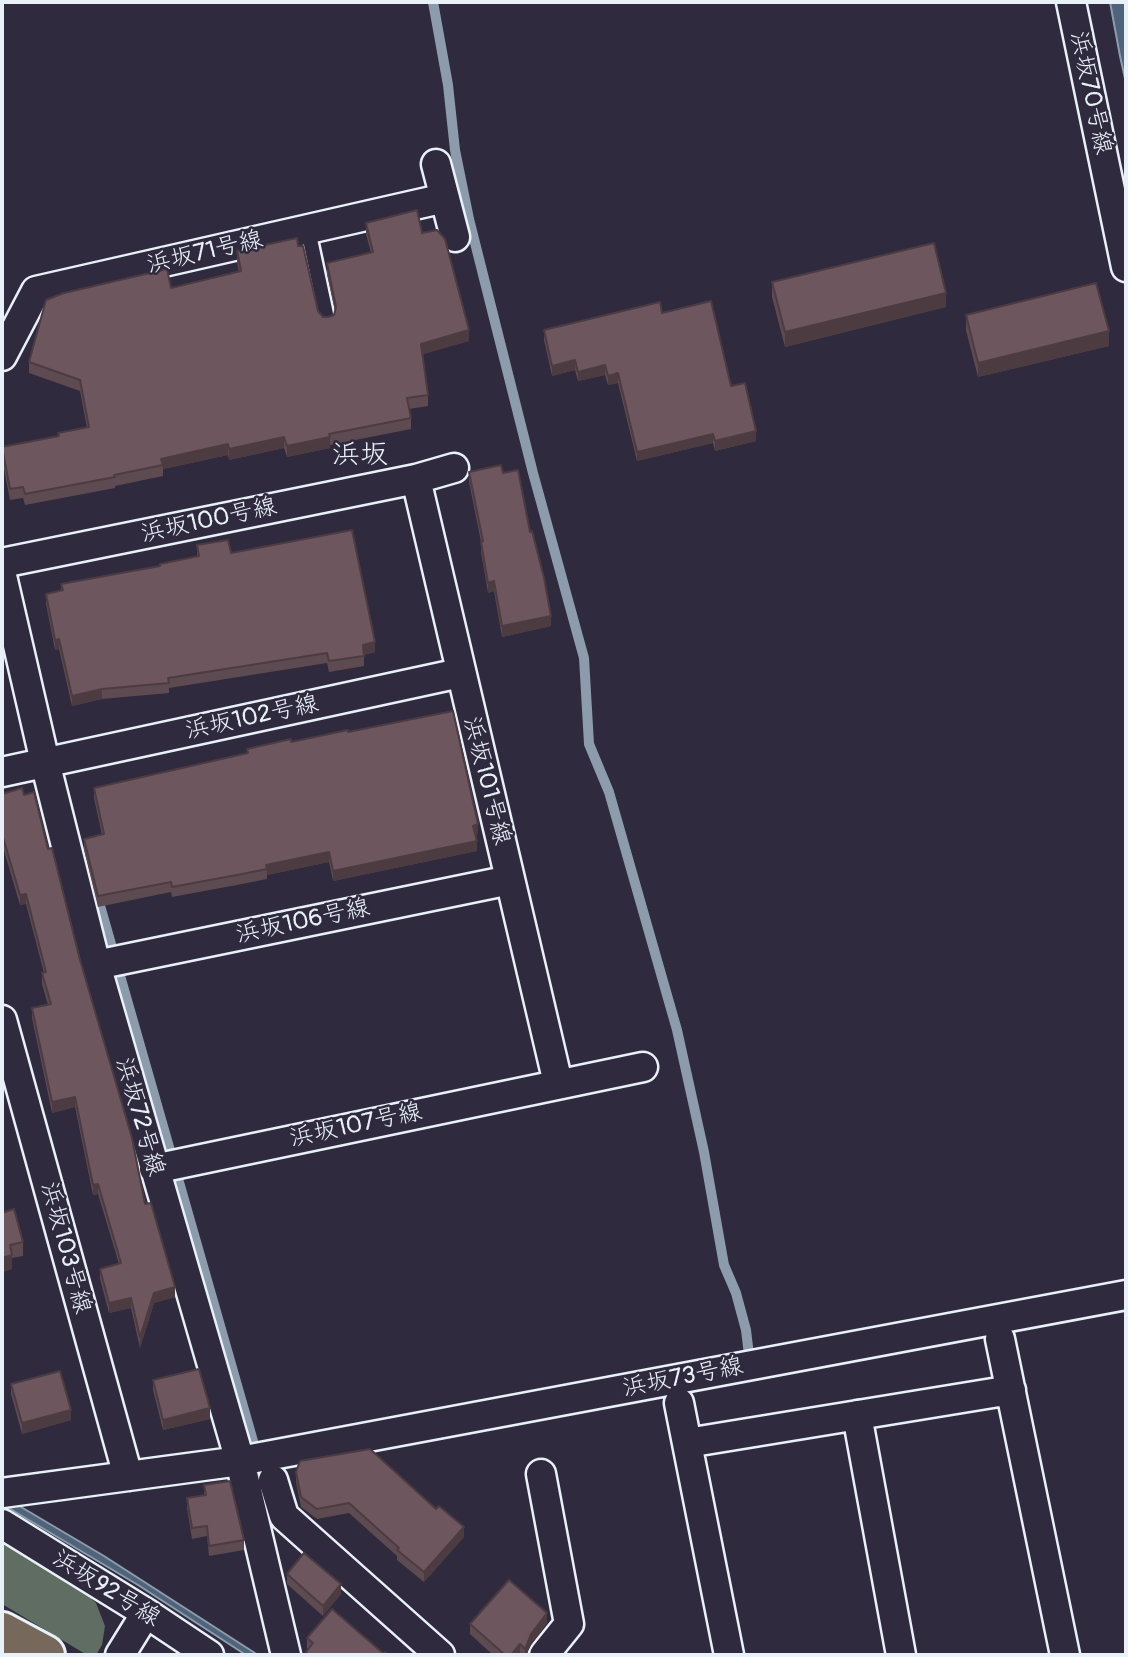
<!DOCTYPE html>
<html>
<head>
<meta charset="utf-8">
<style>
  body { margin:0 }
  #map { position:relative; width:1128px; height:1657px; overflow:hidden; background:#2f2a3d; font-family:Pangolin,sans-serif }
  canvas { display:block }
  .frame { position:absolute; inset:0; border:4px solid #e8f1f8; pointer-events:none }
</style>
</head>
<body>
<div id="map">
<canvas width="1128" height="1657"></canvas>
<div class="frame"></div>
</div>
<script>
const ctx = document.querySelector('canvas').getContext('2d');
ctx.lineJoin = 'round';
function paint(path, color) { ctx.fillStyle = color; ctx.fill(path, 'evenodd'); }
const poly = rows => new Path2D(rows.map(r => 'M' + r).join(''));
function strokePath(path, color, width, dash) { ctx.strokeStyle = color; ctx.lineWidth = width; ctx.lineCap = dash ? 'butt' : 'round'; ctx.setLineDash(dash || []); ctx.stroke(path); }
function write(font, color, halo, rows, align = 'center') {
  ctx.font = font + ' Pangolin,"Klee One",sans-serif'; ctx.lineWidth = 5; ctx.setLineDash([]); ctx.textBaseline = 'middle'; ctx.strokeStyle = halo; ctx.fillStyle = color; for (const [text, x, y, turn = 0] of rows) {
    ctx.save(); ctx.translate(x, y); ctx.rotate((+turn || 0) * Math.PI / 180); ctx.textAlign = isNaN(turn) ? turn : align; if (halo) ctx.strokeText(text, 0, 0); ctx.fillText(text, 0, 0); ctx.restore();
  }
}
paint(poly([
  [2,1543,83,1591,96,1603,105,1626,102,1645,96,1655,87,1655,2,1604]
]), '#606d62');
const water = poly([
  [1110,2,1126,2,1126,83,1120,56,1110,2],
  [12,1499,16,1504,104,1556,258,1655,246,1655,138,1585,7,1507,12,1499]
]);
paint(water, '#4f647a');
strokePath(water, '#8c9cac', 2);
strokePath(poly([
  [433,2,448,85,455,150,469,219,533,473,584,658,589,744,609,792,677,1030,704,1152,724,1265,736,1293,746,1330,749,1355],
  [97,895,253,1441]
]), '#8c9cac', 10);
const lane = poly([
  [308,230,327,319]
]);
const street = poly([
  [1071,2,1126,267],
  [436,164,455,237],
  [2,356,36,291,445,198],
  [416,479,558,1083],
  [2,563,416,479,454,468],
  [2,576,45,762,96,965,240,1461,286,1655],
  [2,772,460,673],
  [96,965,510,880],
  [2,1020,128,1476],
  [154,1169,643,1067],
  [1000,1339,1065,1655],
  [679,1403,729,1655],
  [857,1415,901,1655],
  [687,1443,1011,1390],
  [541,1474,569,1624,544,1655],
  [273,1480,284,1516,440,1655],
  [2,1493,240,1461,1126,1295],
  [2,1524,146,1613,209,1655],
  [120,1655,146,1613]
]);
const highway = poly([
  [2,1632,45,1655]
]);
strokePath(lane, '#e8f1f8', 19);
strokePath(street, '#e8f1f8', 33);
strokePath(highway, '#e8f1f8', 44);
strokePath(lane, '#2f2a3d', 14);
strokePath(street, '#2f2a3d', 28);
strokePath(highway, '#76695c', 38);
paint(poly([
  [366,223,422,233,469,341,422,354,428,395,428,406,409,409,411,418,411,429,330,445,330,448,287,457,284,448,229,460,228,455,163,469,163,476,115,486,115,488,25,505,23,498,10,500,2,459,2,447,58,436,87,428,80,391,29,373,29,362,171,288,239,272,237,262,237,251,298,246,318,311,323,317,328,317,334,315,335,311,327,274,327,263,371,253,366,234],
  [772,282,946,307,785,347,772,297],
  [662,313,731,386,756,441,715,451,713,443,637,461,618,383,608,385,605,375,578,381,575,370,552,376,544,340,544,330],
  [966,315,1109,346,978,377,966,330],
  [469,472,503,473,530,532,551,626,502,637,494,591,488,593,481,552,481,542,469,482],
  [197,545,231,553,375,652,364,655,364,666,329,672,327,663,169,688,169,693,102,699,72,706,59,649,55,650,46,604,46,594,61,590,61,584,160,566,197,556],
  [348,732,478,834,475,835,477,851,333,881,329,862,267,875,267,879,237,885,172,897,171,892,98,907,84,849,84,839,102,835,94,798,94,788,247,753,247,749],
  [2,794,24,795,48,849,80,960,145,1204,175,1297,154,1303,140,1348,131,1308,109,1313,100,1279,100,1269,119,1264,98,1194,93,1195,75,1107,52,1113,32,1018,32,1008,48,1005,42,984,42,973,44,973,26,904,20,905,2,844],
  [2,1213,23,1242,23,1256,12,1258,12,1269,2,1272],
  [153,1380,210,1419,163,1430,153,1390],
  [11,1384,71,1420,22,1434,11,1394],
  [296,1472,464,1537,424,1582,397,1560,397,1556,349,1513,317,1519,301,1507,296,1482],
  [204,1485,244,1540,244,1550,209,1556,207,1536,192,1539,187,1508,187,1498,204,1496],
  [287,1574,341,1594,323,1616,287,1584],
  [547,1623,531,1645,526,1655,493,1655,470,1634,470,1624],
  [307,1638,384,1654,389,1655,306,1655,306,1652,308,1649,307,1648]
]), '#5e4a51');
paint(poly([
  [946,293,946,307,785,347,785,332],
  [469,330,469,341,421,355,421,344],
  [1109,331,1109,346,978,377,978,363],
  [575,360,575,370,552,376,552,366],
  [605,365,605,375,578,381,578,372],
  [618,373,618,383,608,385,608,376],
  [756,431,756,441,715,451,715,441],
  [713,434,713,443,637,461,637,452],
  [284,437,284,448,229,460,229,449],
  [330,437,330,448,287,457,287,446],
  [228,444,228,455,163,469,161,459],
  [494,581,494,591,488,593,488,583],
  [551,616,551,626,502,637,502,626],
  [59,639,59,649,55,650,55,640],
  [375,642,375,652,363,655,363,645],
  [102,689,102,699,72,706,72,696],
  [478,824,478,834,473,836,473,826],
  [477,841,477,851,333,881,333,871],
  [329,852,329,862,267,875,266,865],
  [26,894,26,904,20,905,20,895],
  [75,1097,75,1107,52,1113,52,1102],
  [98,1184,98,1194,93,1195,93,1185],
  [12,1255,12,1269,2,1272,2,1258],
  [175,1287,175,1297,154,1303,140,1348,140,1337,154,1293],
  [131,1298,131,1308,109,1313,109,1303],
  [210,1408,210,1419,163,1430,163,1420],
  [71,1410,71,1420,22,1434,22,1423],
  [464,1527,464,1537,424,1582,424,1572],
  [341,1584,341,1594,323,1616,323,1606],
  [547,1613,547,1623,531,1645,526,1655,525,1655,525,1649,531,1634],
  [520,1644,520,1655,511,1655]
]), '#4c3c42');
const building = poly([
  [417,210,422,233,437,230,445,239,469,330,421,344,428,395,407,398,411,418,329,434,330,437,287,446,284,437,229,449,228,444,161,459,163,465,114,475,115,477,25,494,23,487,10,489,2,447,59,436,58,433,89,427,80,380,29,362,46,300,64,293,167,269,171,288,241,271,237,251,297,238,298,246,303,246,318,311,323,317,328,317,334,315,336,307,327,263,373,252,366,223,417,210],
  [934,243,946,293,785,332,772,282,934,243],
  [1096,283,1109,331,978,363,966,315,1096,283],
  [711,301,731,386,745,383,756,431,715,441,713,434,637,452,618,373,608,376,605,365,578,372,575,360,552,366,544,330,660,302,662,313,711,301],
  [501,465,503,473,518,470,530,532,532,531,544,578,551,616,502,626,494,581,488,583,481,542,483,541,469,472,501,465],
  [352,530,375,642,363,645,364,656,329,661,327,653,168,678,169,683,102,689,72,696,59,639,55,640,46,594,63,590,61,584,160,566,160,564,199,556,197,545,228,540,231,553,352,530],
  [453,711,478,824,473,826,477,841,333,871,329,852,266,865,267,869,237,875,172,887,171,882,98,896,84,839,104,834,94,788,248,753,247,749,291,739,291,742,348,730,348,732,453,711],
  [22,788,24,795,34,792,48,849,52,848,80,960,132,1138,145,1204,151,1203,175,1287,154,1293,140,1337,131,1298,109,1303,100,1269,121,1263,98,1184,93,1185,75,1097,52,1102,32,1008,51,1004,42,973,46,972,26,894,20,895,2,834,2,794,22,788],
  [14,1209,23,1242,10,1245,12,1255,2,1258,2,1213,14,1209],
  [199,1369,210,1408,163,1420,153,1380,199,1369],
  [60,1371,71,1410,22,1423,11,1384,60,1371],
  [370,1449,436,1509,439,1506,464,1527,424,1572,397,1550,399,1548,349,1503,317,1509,301,1497,296,1472,300,1461,370,1449],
  [230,1481,244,1540,209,1546,207,1526,192,1528,187,1498,206,1495,204,1485,230,1481],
  [304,1553,341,1584,323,1606,287,1574,304,1553],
  [509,1580,547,1613,531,1634,525,1649,520,1644,511,1655,505,1655,470,1624,509,1580],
  [332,1609,384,1654,385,1652,389,1655,308,1655,306,1652,313,1643,307,1638,332,1609]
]);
paint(building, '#6d565e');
strokePath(building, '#4c3c42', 2);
write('24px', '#e8f1f8', '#2f2a3d', [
  ["浜坂70号線",1090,93,78],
  ["浜坂71号線",205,253,-13],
  ["浜坂100号線",209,521,-12],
  ["浜坂102号線",252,718,-12],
  ["浜坂101号線",486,781,76],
  ["浜坂106号線",303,922,-12],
  ["浜坂72号線",139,1117,74],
  ["浜坂107号線",356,1126,-12],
  ["浜坂103号線",65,1248,75],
  ["浜坂73号線",683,1378,-11],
  ["浜坂92号線",106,1589,32]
]);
write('28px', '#e8f1f8', '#2f2a3d', [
  ["浜坂",360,456]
]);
</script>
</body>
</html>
